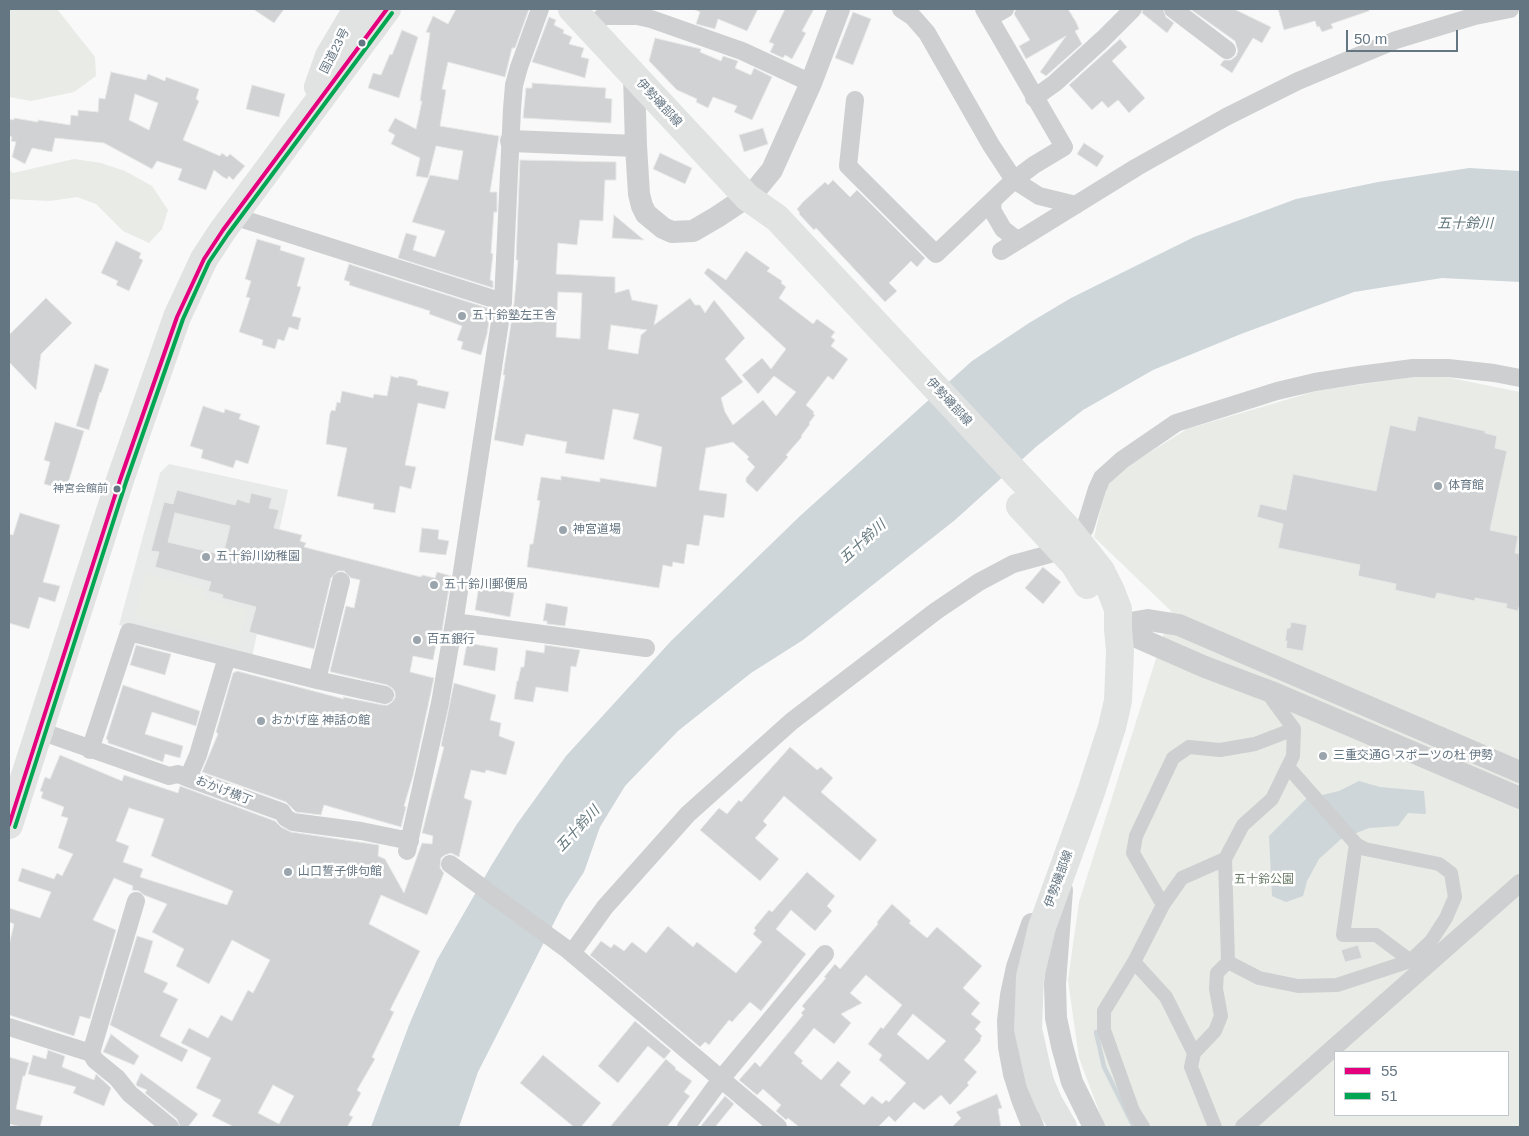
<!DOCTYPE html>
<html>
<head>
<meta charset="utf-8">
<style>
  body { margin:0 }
  #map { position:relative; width:1529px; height:1136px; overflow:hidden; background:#f9f9f9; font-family:Arial,sans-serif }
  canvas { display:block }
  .frame { position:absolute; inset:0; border:10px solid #657683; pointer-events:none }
  .legend { position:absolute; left:1334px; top:1051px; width:175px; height:65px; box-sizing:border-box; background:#fff; border:1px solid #c1c8cd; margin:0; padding:6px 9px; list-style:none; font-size:15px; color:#657683 }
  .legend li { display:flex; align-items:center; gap:10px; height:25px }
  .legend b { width:25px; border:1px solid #c1c8cd }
  .scale { position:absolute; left:1346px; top:30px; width:112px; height:22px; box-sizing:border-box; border:2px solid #657683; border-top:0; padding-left:6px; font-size:15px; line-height:18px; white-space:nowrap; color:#657683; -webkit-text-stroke:4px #fff; paint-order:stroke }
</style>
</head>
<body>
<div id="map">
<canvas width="1529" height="1136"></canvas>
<div class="frame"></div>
<ul class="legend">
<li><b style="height:6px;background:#e5007d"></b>55</li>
<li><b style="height:6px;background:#00a651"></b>51</li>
</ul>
<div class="scale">50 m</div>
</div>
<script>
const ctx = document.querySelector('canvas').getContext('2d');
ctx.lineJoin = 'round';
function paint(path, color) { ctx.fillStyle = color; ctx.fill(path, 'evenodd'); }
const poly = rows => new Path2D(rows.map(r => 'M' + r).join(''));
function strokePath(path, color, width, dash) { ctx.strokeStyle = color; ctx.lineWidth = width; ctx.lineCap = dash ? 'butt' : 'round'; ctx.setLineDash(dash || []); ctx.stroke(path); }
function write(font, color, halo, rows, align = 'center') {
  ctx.font = font + ' Arial,"Noto Sans JP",sans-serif'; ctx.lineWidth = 5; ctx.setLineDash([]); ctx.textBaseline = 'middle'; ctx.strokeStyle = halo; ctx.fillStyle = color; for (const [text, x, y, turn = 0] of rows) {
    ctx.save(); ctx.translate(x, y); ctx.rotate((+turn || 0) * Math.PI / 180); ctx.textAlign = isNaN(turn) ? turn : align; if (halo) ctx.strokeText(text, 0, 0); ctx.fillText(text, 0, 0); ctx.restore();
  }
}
paint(poly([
  [169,464,288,490,252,657,119,625,160,473]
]), '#e8e9e9');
paint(poly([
  [9,9,57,9,95,57,96,76,74,92,31,101,9,97],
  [74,159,101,163,125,171,152,186,168,210,162,229,149,243,123,231,96,204,77,197,50,201,9,199,9,170,13,173],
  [1431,374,1520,392,1520,1127,1105,1127,1079,1058,1068,980,1079,902,1171,611,1094,537,1105,491,1117,473,1187,429,1316,391],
  [1335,1052,1508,1052,1508,1115,1335,1115],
  [146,573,204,589,202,597,248,609,238,646,134,618]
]), '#e8ebe6');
paint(poly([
  [1469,168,1520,171,1520,282,1442,278,1354,292,1241,334,1153,370,1083,410,1037,446,955,520,803,640,751,673,678,731,625,786,600,827,584,872,565,901,478,1072,459,1127,371,1127,409,1025,437,960,491,866,517,824,566,756,671,641,800,516,972,361,1029,323,1071,298,1194,237,1296,199,1378,182],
  [1359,781,1380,787,1424,791,1426,814,1408,813,1398,826,1369,828,1341,839,1319,859,1307,881,1303,896,1286,902,1272,896,1269,836,1306,799,1339,791]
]), '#ced6d9');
strokePath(poly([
  [1096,1032,1104,1067,1134,1127]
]), '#ced6d9', 4.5);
const building = poly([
  [253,9,284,9,274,23,253,9],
  [456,9,529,9,515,48,512,48,505,77,448,62,442,89,446,90,440,126,499,136,490,192,497,192,497,212,494,212,491,253,493,254,490,280,493,281,493,288,398,258,406,233,417,236,413,250,435,257,445,231,412,222,430,175,458,180,463,151,436,146,428,178,416,176,420,158,391,144,395,135,388,131,395,118,416,129,422,101,420,101,430,33,426,32,433,16,448,24,456,9],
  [693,9,758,9,747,31,718,19,715,29,696,24,700,12,693,9],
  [785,9,814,9,802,31,806,33,792,59,785,55,783,58,770,52,774,44,769,42,785,9],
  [1016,9,1068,9,1076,22,1079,29,1075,31,1082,44,1046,76,1040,72,1066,36,1026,59,1019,46,1030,40,1014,14,1016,9],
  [1143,9,1163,9,1166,17,1174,23,1167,33,1142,13,1143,9],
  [1190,9,1234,9,1271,27,1262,43,1253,38,1232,73,1220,65,1224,60,1231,60,1236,56,1238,51,1235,41,1190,9],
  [1278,9,1369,9,1369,11,1331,24,1333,28,1322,32,1319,26,1317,27,1315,21,1284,30,1278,9],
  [853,12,871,19,853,65,835,58,853,12],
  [549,17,556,20,554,25,564,30,563,33,572,37,569,44,584,48,581,57,589,59,585,78,532,62,549,17],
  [402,30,418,37,399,98,368,88,373,73,381,75,390,54,392,55,402,30],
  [655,38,701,49,700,52,721,61,723,56,738,61,735,68,751,75,754,68,772,77,752,120,734,112,737,106,713,97,708,108,696,102,697,99,677,90,649,61,655,38],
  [1120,39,1127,47,1112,61,1145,98,1129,113,1118,100,1108,108,1102,101,1092,110,1069,85,1120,39],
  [111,72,146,80,148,74,165,81,166,77,199,89,196,99,199,101,183,140,220,156,222,153,227,157,230,154,245,166,233,180,229,176,227,179,223,177,214,170,206,190,178,180,182,169,157,161,152,169,104,143,55,138,52,152,32,148,25,164,12,157,16,142,11,141,12,137,9,136,9,119,14,120,14,118,38,122,38,120,70,125,71,115,78,116,78,110,98,112,99,98,105,99,111,72],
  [135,94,158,103,149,130,129,120,135,94],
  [532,83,606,88,605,98,612,99,611,123,523,118,526,88,532,88,532,83],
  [252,85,285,94,279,117,246,109,252,85],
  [763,128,768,144,744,152,739,135,763,128],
  [1084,143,1104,156,1097,167,1077,154,1084,143],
  [660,153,692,168,685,184,653,169,660,153],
  [520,160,616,162,616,180,605,180,603,221,580,220,577,245,558,243,556,274,615,277,615,293,629,289,632,300,658,305,654,325,690,298,695,305,700,305,705,313,714,300,745,338,725,359,743,382,721,398,725,412,733,425,763,400,776,416,796,392,774,376,758,394,742,375,762,358,771,369,786,349,704,273,708,268,726,280,746,251,770,268,767,271,782,281,781,283,786,287,779,298,813,324,817,319,835,332,831,337,835,340,831,346,848,359,833,380,828,376,806,405,814,412,813,414,815,415,809,423,810,424,801,436,802,437,786,455,788,457,757,492,746,482,746,478,755,467,747,459,749,457,733,442,706,448,699,490,727,494,724,518,704,515,699,546,687,544,684,564,673,562,672,567,663,565,659,588,527,567,530,544,533,544,540,501,537,500,541,477,561,480,561,476,600,482,600,478,656,487,662,447,633,439,639,414,613,409,604,460,565,453,567,442,526,434,523,446,494,440,505,375,503,375,514,304,518,260,516,260,520,160],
  [558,292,582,293,580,339,556,337,558,292],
  [611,325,647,330,641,335,638,354,608,349,611,325],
  [833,180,850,197,857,190,925,258,917,267,911,261,889,283,897,291,885,302,816,228,814,230,799,214,800,213,797,209,803,202,825,182,828,185,833,180],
  [614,215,644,240,612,238,614,215],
  [257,239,281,246,280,250,305,258,297,286,301,287,292,316,301,318,298,330,289,327,284,341,278,339,275,349,262,345,263,340,239,332,250,298,246,297,251,281,245,279,257,239],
  [116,241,141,253,139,258,143,260,129,291,116,285,118,281,101,273,116,241],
  [349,264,491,309,487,334,481,355,461,349,463,342,457,340,462,326,429,314,430,311,349,285,350,282,344,280,349,264],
  [46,298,72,323,41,354,36,390,9,362,9,335,46,298],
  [95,364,109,369,101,393,100,392,89,430,76,426,95,364],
  [391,376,398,378,399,376,414,379,418,381,417,385,449,392,445,409,418,403,405,465,416,467,411,489,400,486,395,513,373,509,374,504,337,496,347,448,326,444,330,413,332,410,335,411,337,402,340,403,342,391,373,398,374,394,387,396,391,376],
  [203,406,224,413,225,409,241,414,239,419,260,426,248,464,236,460,233,468,201,458,203,450,190,446,203,406],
  [1418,416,1485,431,1485,433,1497,436,1495,448,1507,451,1490,530,1518,536,1515,553,1520,554,1520,607,1519,607,1518,611,1506,608,1507,604,1475,598,1475,601,1437,593,1435,599,1395,590,1396,584,1358,576,1360,565,1278,548,1283,524,1257,517,1260,504,1286,510,1293,474,1376,491,1390,425,1415,431,1418,416],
  [55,422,84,431,66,490,44,484,50,462,44,460,55,422],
  [177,490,235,505,237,499,249,503,251,493,272,498,269,508,279,510,274,528,302,535,300,541,306,543,304,547,421,577,422,575,435,578,437,572,451,576,442,631,439,630,433,660,413,656,410,672,434,678,413,776,404,806,406,807,401,827,324,805,321,815,296,812,286,802,202,772,218,734,216,732,233,673,237,671,344,699,343,697,383,705,388,705,392,702,395,698,395,692,392,688,387,685,331,672,330,671,346,606,354,608,360,580,351,578,344,571,338,571,331,578,314,649,249,632,256,607,222,598,223,595,208,591,211,582,155,567,159,552,151,551,164,502,173,504,177,490],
  [175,513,230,526,223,555,168,542,175,513],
  [20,513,60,525,43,582,60,586,55,602,39,597,29,629,9,623,9,534,13,535,20,513],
  [422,528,439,530,438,539,449,541,446,555,419,552,422,528],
  [1043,567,1061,582,1043,604,1025,588,1043,567],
  [479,586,514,593,510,617,475,610,479,586],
  [546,603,568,607,565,626,547,624,547,621,543,621,546,603],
  [1291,622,1307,625,1303,651,1286,648,1287,641,1285,641,1287,628,1290,628,1291,622],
  [467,643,498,648,495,671,463,665,467,643],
  [136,645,171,654,165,675,130,665,136,645],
  [545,645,580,650,576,667,571,666,568,692,536,687,533,702,514,699,517,681,518,681,521,667,524,667,526,650,544,653,545,645],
  [454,683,496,695,490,720,501,723,499,736,515,742,506,775,486,770,485,773,471,770,464,798,472,801,459,857,451,853,445,855,441,858,440,868,444,873,427,915,381,895,369,924,420,951,390,1010,394,1012,372,1057,375,1059,357,1090,361,1093,349,1115,353,1117,347,1127,234,1127,212,1116,221,1100,196,1088,211,1058,181,1043,189,1028,208,1038,221,1015,232,1021,248,990,253,993,270,960,232,940,209,984,176,966,184,949,152,932,167,904,144,895,139,891,132,890,133,886,114,878,93,920,116,930,90,1019,80,1016,74,1036,9,1015,9,945,14,924,9,922,9,908,40,918,51,892,18,881,22,868,54,879,57,873,62,876,73,854,58,848,68,818,61,816,64,807,41,798,43,792,40,791,45,777,50,779,60,755,122,781,124,775,178,793,180,786,275,821,281,827,291,832,379,845,378,856,385,859,404,893,422,843,432,844,433,836,422,833,444,747,441,746,454,683],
  [129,808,164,819,151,856,233,891,227,905,140,877,143,869,123,862,129,846,116,841,129,808],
  [273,1085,294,1096,279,1124,258,1113,273,1085],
  [123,685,200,711,196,726,152,712,145,734,183,746,180,758,165,754,163,762,108,743,108,740,106,739,123,685],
  [790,747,817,770,821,767,833,778,821,792,877,840,860,861,784,796,763,821,767,825,755,838,779,859,760,881,700,830,719,808,727,814,739,800,741,802,790,747],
  [807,872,835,896,827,906,832,911,815,931,791,910,776,929,806,954,761,1011,750,1002,732,1022,729,1020,709,1045,705,1042,700,1047,590,955,601,941,611,948,614,944,624,951,632,942,646,953,668,926,693,947,697,942,736,973,762,942,753,934,756,930,754,928,769,910,772,912,807,872],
  [892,904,911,921,909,923,927,938,937,927,982,966,963,988,980,1003,971,1014,981,1022,975,1029,982,1036,980,1039,981,1040,964,1060,977,1072,967,1083,969,1085,950,1105,941,1095,924,1110,914,1102,895,1122,889,1116,878,1127,799,1127,788,1118,786,1120,776,1111,781,1105,763,1089,757,1095,739,1080,755,1062,760,1067,803,1015,801,1013,805,1009,802,1006,826,978,824,977,835,964,840,969,878,924,877,922,892,904],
  [866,975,902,1005,883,1029,881,1027,868,1044,882,1055,879,1060,906,1083,889,1102,886,1100,882,1104,872,1096,864,1105,840,1085,851,1072,838,1061,821,1080,801,1063,803,1061,794,1053,814,1028,834,1044,851,1023,841,1014,862,1003,850,993,866,975],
  [913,1014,946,1041,928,1060,897,1034,913,1014],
  [137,936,153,941,144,972,168,983,163,992,178,999,160,1036,188,1050,182,1062,110,1025,137,936],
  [1358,945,1362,958,1345,962,1341,950,1358,945],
  [635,1021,671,1051,664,1059,648,1046,618,1083,598,1066,635,1021],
  [111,1034,139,1056,134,1065,103,1052,111,1034],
  [48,1050,65,1056,62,1067,94,1080,96,1074,109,1086,111,1088,104,1106,73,1093,76,1087,28,1074,33,1055,46,1059,48,1050],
  [543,1055,601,1103,581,1127,574,1127,520,1083,543,1055],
  [9,1057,29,1063,25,1076,23,1076,16,1109,43,1116,40,1127,22,1127,9,1124,9,1057],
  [666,1059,676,1068,675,1069,692,1081,684,1092,690,1096,667,1127,610,1127,666,1059],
  [141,1073,198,1114,188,1127,180,1127,177,1119,145,1093,147,1090,137,1086,136,1084,141,1073],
  [997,1094,1002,1108,998,1109,1001,1127,952,1127,961,1118,956,1112,997,1094],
  [725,1096,734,1104,715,1127,700,1127,725,1096]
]);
paint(building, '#d0d2d3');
strokePath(building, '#e8e8e8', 1);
strokePath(poly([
  [1274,693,1272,699,1294,729,1293,756,1272,799,1243,825,1225,859,1228,962,1259,978,1298,986,1337,985,1410,961,1431,941,1446,918,1455,897,1451,873,1439,864,1365,849,1356,844,1288,767],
  [1356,844,1343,935,1376,935,1415,964],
  [1163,905,1182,878,1225,859],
  [1134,962,1166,997,1194,1053],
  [1143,1127,1133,1111,1104,1030,1104,1011,1134,962,1163,905,1133,853,1136,836,1173,758,1189,747,1220,750,1255,744,1294,729],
  [1215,1127,1191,1067,1194,1053,1215,1031,1221,1016,1216,989,1217,973,1228,962]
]), '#cecfd0', 14);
strokePath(poly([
  [901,9,913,17,927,33,991,145,1014,180,1039,196,1076,205],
  [1173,9,1227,50],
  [989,18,1005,9],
  [589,27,604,16,637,16,651,19,742,51,811,83],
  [1034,98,1055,83,1103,39,1133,9],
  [855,100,848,166,936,254,1014,180,1034,165,1064,147,984,9],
  [993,200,992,210,1003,229,1013,237,1021,239],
  [233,216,503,302],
  [1001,251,1137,167,1226,117,1298,81,1396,40,1475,16,1510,9],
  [1078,540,1085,528,1097,489,1102,478,1122,460,1176,423,1277,391,1315,382,1359,375,1413,368,1448,368,1494,373,1520,378],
  [454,622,646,648],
  [317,680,341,581],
  [40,731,169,776,178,774,188,778,282,812,286,818,293,822,361,831,410,841],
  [90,750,129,632,317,680,385,695],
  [188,778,198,755,227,657],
  [407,851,440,703,456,611,503,302,512,109,514,85,519,67,540,9],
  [450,864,568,950,778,1127],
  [572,953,605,907,688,814,792,721,936,611,979,582,1013,564,1061,551],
  [9,1027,91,1053,95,1060,117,1078,130,1094,170,1127],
  [91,1053,136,901],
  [686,1127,721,1079,825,954],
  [1244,1127,1520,883]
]), '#cecfd0', 18);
strokePath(poly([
  [634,76,636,146,639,194,642,206,646,214,663,228,672,232,693,231,717,217,747,197,759,186,772,170,811,83,839,9],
  [511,141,636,146],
  [1118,629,1205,667,1274,693,1520,798],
  [1118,629,1136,622,1148,620,1179,625,1520,772],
  [1062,890,1055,984,1056,1018,1062,1046,1072,1082,1094,1127],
  [1032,924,1017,967,1011,995,1008,1021,1009,1047,1014,1074,1022,1099,1033,1127]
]), '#cecfd0', 22);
strokePath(poly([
  [572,9,747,197,777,218,1068,529,1101,571,1111,591,1118,609,1118,629,1120,651,1118,701,1112,727,1091,792,1042,927,1030,977,1028,1029,1036,1065,1040,1082,1049,1103,1063,1127],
  [1020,506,1074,564,1087,585]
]), '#e1e2e2', 28);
strokePath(poly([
  [318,87,329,56,357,9],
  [9,825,120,480,177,317,204,259,223,230,387,9]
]), '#e1e2e2', 28);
strokePath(poly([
  [9,825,120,480,177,317,204,259,223,230,387,9]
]), '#e5007d', 4);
strokePath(poly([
  [15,827,126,482,183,319,209,262,228,234,392,13]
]), '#00a651', 4);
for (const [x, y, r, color] of [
  [362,43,4.5,"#657683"],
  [462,316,5,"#99a4ac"],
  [1438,486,5,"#99a4ac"],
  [117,489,4.5,"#657683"],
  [563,530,5,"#99a4ac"],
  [206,557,5,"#99a4ac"],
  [434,585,5,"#99a4ac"],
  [417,640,5,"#99a4ac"],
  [261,721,5,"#99a4ac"],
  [1323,756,5,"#99a4ac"],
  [288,872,5,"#99a4ac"]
]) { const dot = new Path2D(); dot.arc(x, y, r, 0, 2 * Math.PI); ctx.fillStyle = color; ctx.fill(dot); strokePath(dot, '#fff', 2); }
write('11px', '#657683', '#fff', [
  ["神宮会館前",108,489]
], 'right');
write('12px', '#657683', '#fff', [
  ["国道23号",335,51,-63],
  ["伊勢磯部線",659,103,47],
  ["伊勢磯部線",949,402,47],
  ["おかげ横丁",224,791,21],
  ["伊勢磯部線",1059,879,-70]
]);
write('12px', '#657683', '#fff', [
  ["五十鈴塾左王舎",472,316],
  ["体育館",1448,486],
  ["神宮道場",573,530],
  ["五十鈴川幼稚園",216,557],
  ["五十鈴川郵便局",444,585],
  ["百五銀行",427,640],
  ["おかげ座 神話の館",271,721],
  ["三重交通G スポーツの杜 伊勢",1333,756],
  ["山口誓子俳句館",298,872]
], 'left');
write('12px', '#687a64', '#fff', [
  ["五十鈴公園",1264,880]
]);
write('italic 14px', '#60757c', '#fff', [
  ["五十鈴川",1465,224],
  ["五十鈴川",863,542,-42],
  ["五十鈴川",578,829,-47]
]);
</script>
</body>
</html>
